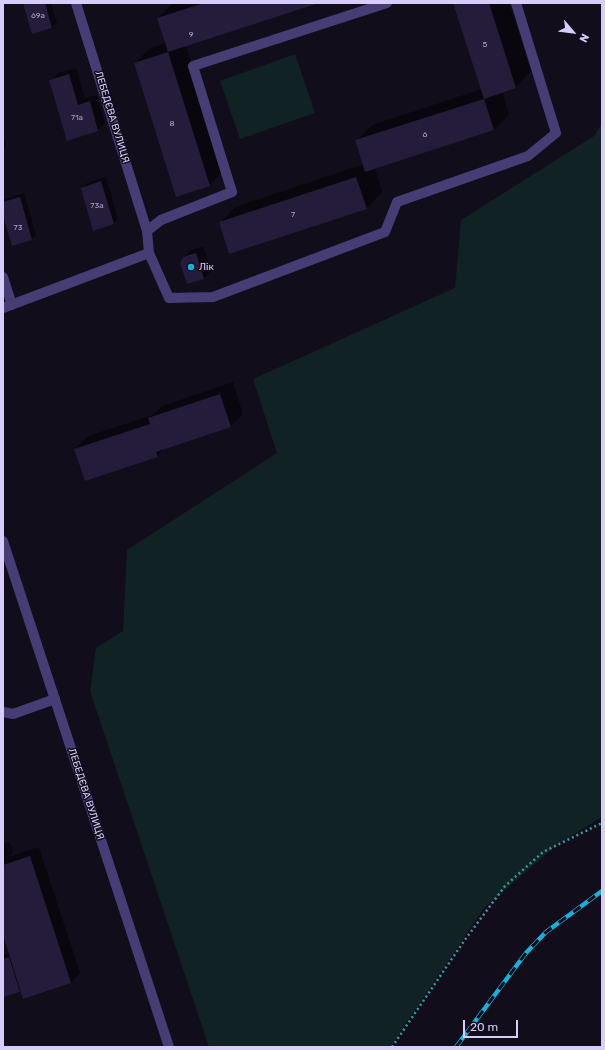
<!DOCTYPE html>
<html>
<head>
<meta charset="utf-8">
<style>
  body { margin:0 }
  #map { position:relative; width:605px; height:1050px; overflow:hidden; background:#110d1b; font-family:Rubik,sans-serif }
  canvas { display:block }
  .frame { position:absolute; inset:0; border:4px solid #d7ccfa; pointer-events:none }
  .north { position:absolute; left:553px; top:12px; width:40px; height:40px; -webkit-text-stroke:3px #110d1b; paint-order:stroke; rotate:118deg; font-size:11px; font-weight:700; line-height:16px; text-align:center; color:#d7ccfa }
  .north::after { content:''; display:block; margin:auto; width:14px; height:18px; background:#d7ccfa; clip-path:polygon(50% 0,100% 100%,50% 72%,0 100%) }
  .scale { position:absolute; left:463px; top:1020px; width:55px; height:18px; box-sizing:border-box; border:2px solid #d7ccfa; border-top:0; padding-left:5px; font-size:12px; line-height:14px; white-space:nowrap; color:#d7ccfa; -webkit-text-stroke:3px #110d1b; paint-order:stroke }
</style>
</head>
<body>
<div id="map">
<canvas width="605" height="1050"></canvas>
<div class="frame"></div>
<div class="north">N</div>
<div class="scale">20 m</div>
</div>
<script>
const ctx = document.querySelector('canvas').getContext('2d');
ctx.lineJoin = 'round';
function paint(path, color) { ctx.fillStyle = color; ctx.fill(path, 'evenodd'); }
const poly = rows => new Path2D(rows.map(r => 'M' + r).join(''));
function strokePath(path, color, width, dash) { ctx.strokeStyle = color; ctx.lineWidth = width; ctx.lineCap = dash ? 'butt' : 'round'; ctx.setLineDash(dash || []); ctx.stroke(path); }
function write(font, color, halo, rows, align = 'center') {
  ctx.font = font + ' Rubik,sans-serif'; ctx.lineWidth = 3; ctx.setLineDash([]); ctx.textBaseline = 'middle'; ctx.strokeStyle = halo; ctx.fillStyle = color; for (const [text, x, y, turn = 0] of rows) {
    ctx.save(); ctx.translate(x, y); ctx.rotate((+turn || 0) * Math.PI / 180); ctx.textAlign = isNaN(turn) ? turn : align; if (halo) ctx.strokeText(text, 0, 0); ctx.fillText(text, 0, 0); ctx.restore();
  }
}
paint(poly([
  [295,54,315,113,240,139,220,81],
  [602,123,602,817,557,845,484,908,390,1047,209,1047,90,691,96,648,123,631,127,550,277,453,253,379,455,288,461,220,594,136]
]), '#112224');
paint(poly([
  [24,3,51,3,57,23,52,27,33,33],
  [173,3,317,3,186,45,225,169,210,185,135,63,150,48,166,43,158,18],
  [454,3,509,3,531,71,516,87,502,91,509,114,494,130,375,168,382,192,367,208,230,253,220,223,235,207,364,164,356,141,372,125,482,89],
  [76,68,85,98,97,95,105,123,98,130,50,81,58,73],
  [3,134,6,145,3,149],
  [106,177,118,219,113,223,82,188,87,183],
  [24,193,36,235,32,239,3,213,3,201,5,199],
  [203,246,211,271,204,278,184,257,191,250],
  [233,382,243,414,230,427,165,448,157,456,75,449,88,436,153,415,162,406],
  [10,842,13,852,8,857,39,847,80,973,70,983,21,989,19,991,3,996,3,954,10,952,3,932,3,844]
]), '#0007');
paint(poly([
  [23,3,45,3,52,28,32,34],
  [204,3,319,3,168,52,157,18],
  [453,3,489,3,516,88,484,99],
  [168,52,210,186,176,197,134,63],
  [69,74,78,105,90,101,98,131,67,141,49,80],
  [484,99,494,130,365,172,355,140],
  [356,177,367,209,229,254,219,222],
  [101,181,114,224,93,231,81,188],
  [20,197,32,240,12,246,3,216,3,202],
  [196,253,204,279,187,284,180,263,183,257],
  [220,394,231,427,156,452,158,457,85,481,74,449,150,424,148,418],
  [30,856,71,983,23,999,3,935,3,865],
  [9,957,20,992,3,997,3,959]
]), '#251b3a');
strokePath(poly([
  [392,1047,464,941,505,886,543,852,602,823]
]), '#399ba1', 2.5, [2, 3]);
strokePath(poly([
  [76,3,147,231],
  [149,253,169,298,213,297,385,232,397,202,528,156,556,133,516,3],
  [3,277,12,305],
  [3,308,149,253,147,231,161,220,232,192,193,66,387,3],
  [3,712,13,714,55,699]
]), '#463d75', 10);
strokePath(poly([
  [3,541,169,1047]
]), '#463d75', 10);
const rail = poly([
  [456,1047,526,953,546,932,602,891]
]);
strokePath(rail, '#17b0da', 4.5);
strokePath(rail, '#110d1b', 3, [9]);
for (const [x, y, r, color] of [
  [191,267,4,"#17b0da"]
]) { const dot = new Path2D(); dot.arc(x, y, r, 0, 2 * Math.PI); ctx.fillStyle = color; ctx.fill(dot); strokePath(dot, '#110d1b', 1.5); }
write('8px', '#aaa0ca', null, [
  ["69а",38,16],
  ["9",191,35],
  ["5",485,45],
  ["71а",77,118],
  ["8",172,124],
  ["6",425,135],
  ["73а",97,206],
  ["7",293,215],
  ["73",18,228]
]);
write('10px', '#d7ccfa', '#110d1b', [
  ["ЛЕБЕДЄВА ВУЛИЦЯ",112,117,73],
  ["ЛЕБЕДЄВА ВУЛИЦЯ",86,794,72]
]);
write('10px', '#d7ccfa', '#110d1b', [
  ["Лік",199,267]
], 'left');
</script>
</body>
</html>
